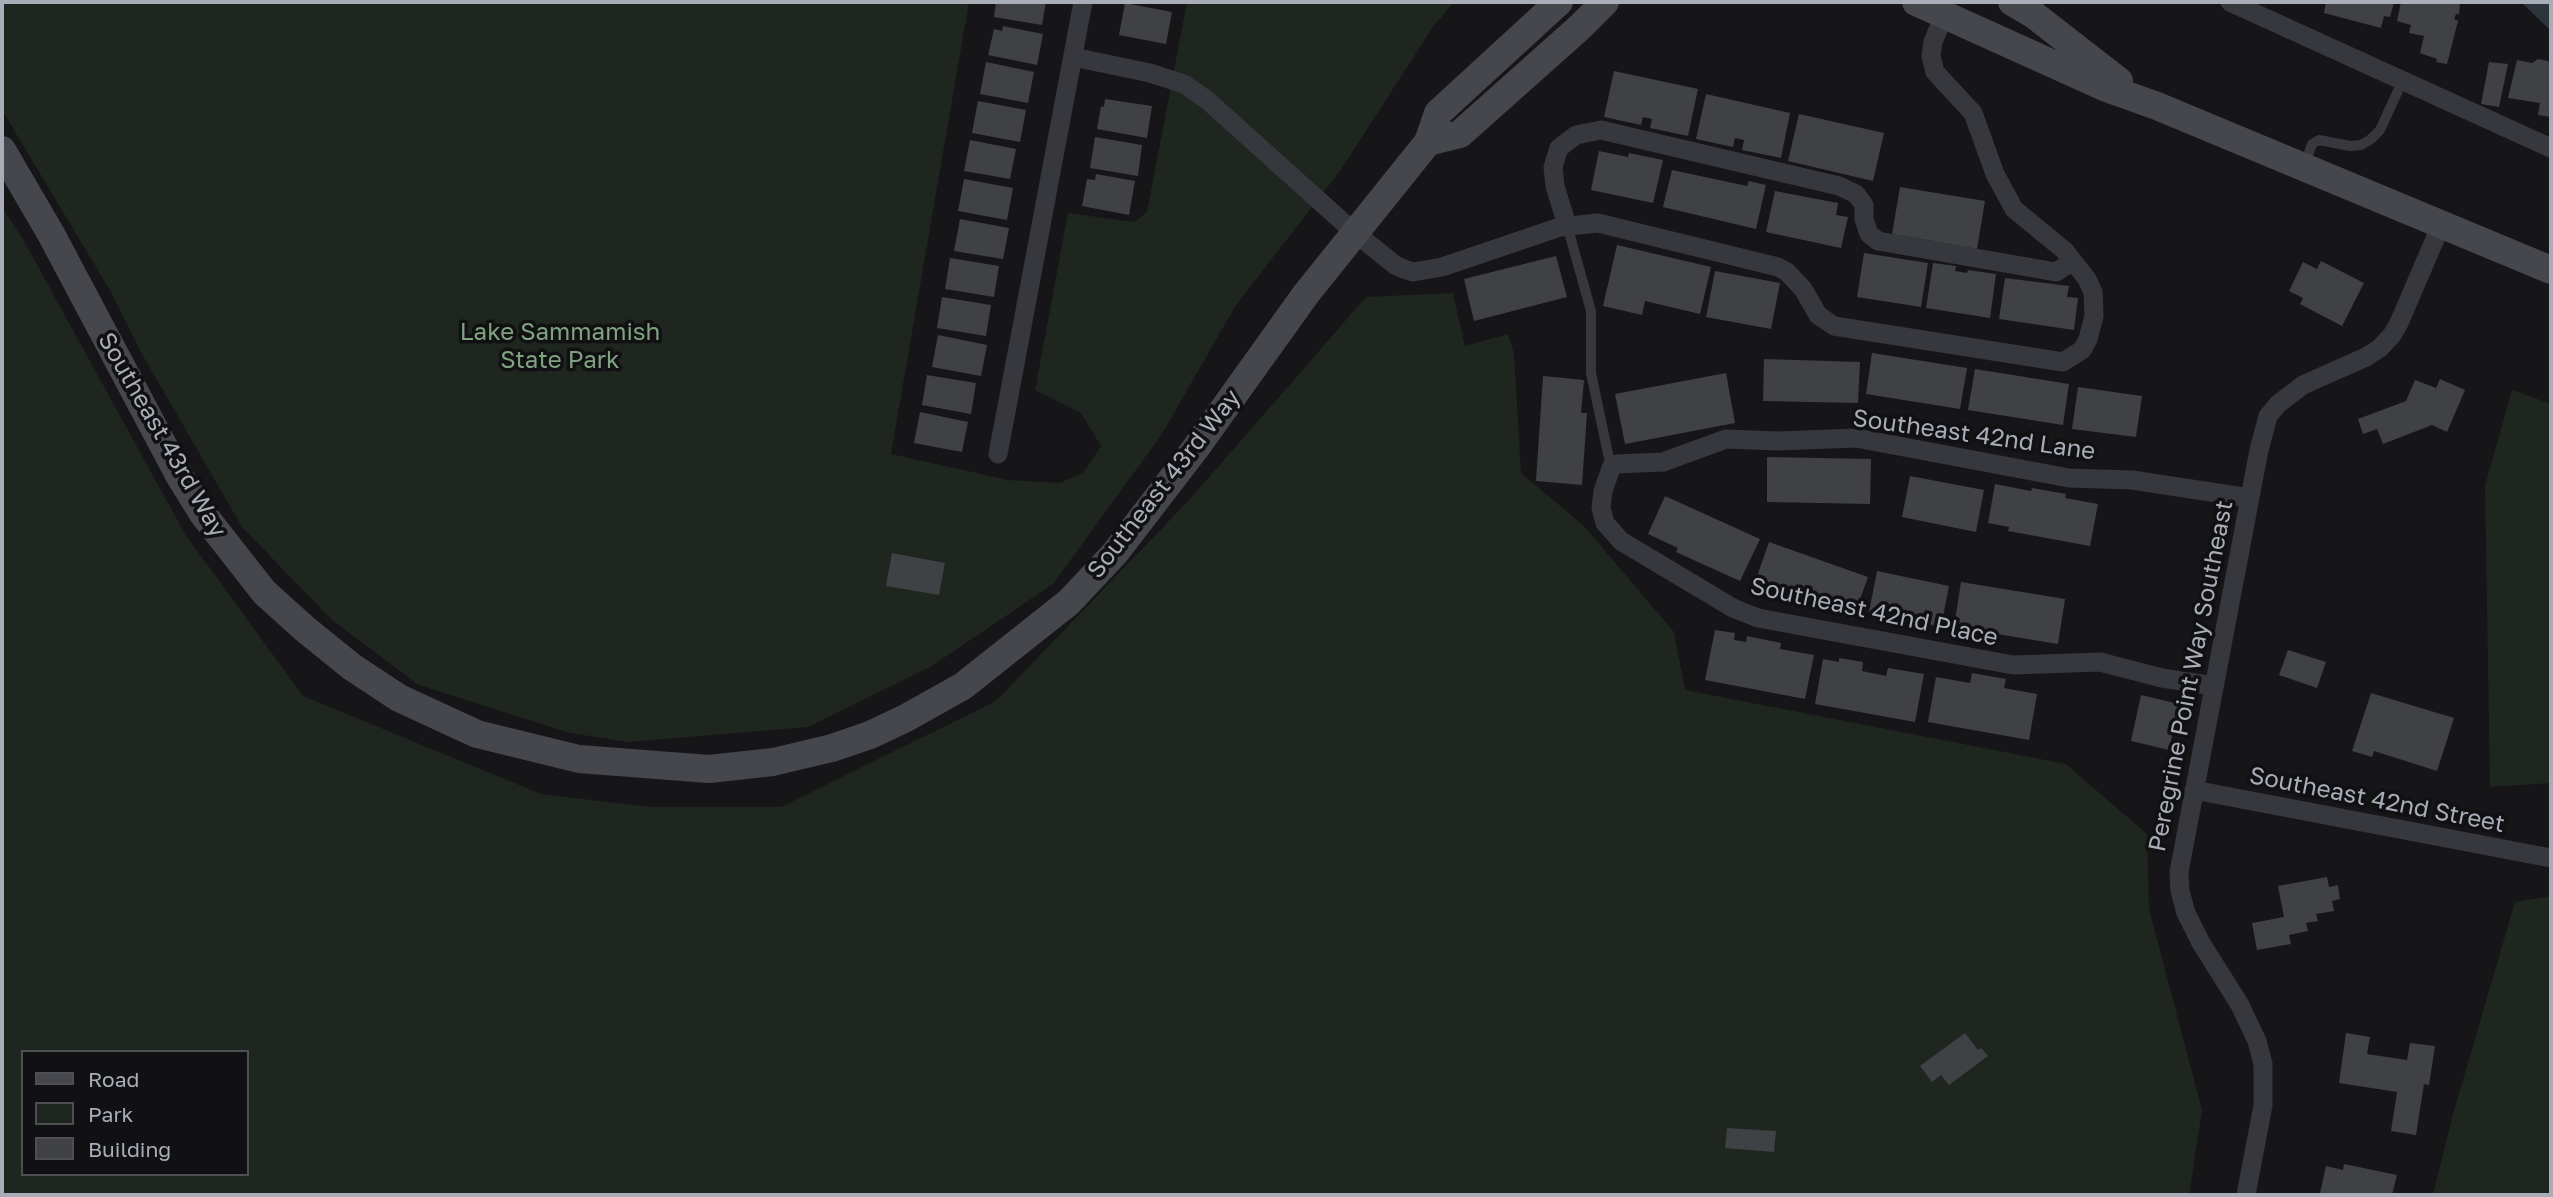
<!DOCTYPE html>
<html>
<head>
<meta charset="utf-8">
<style>
  body { margin:0 }
  #map { position:relative; width:2553px; height:1197px; overflow:hidden; background:#161618; font-family:"Golos Text",sans-serif }
  canvas { display:block }
  .frame { position:absolute; inset:0; border:4px solid #a8adb8; pointer-events:none }
  .legend { position:absolute; left:21px; top:1050px; width:228px; height:126px; box-sizing:border-box; background:#111113; border:2px solid #4d4f55; margin:0; padding:9px 12px; list-style:none; font-size:21px; color:#a8adb8 }
  .legend li { display:flex; align-items:center; gap:14px; height:35px }
  .legend b { width:35px; border:2px solid #4d4f55 }
</style>
</head>
<body>
<div id="map">
<canvas width="2553" height="1197"></canvas>
<div class="frame"></div>
<ul class="legend">
<li><b style="height:9px;background:#45474d"></b>Road</li>
<li><b style="height:19px;background:#1e261f"></b>Park</li>
<li><b style="height:19px;background:#404145"></b>Building</li>
</ul>
</div>
<script>
const ctx = document.querySelector('canvas').getContext('2d');
ctx.lineJoin = 'round';
function paint(path, color) { ctx.fillStyle = color; ctx.fill(path, 'evenodd'); }
const poly = rows => new Path2D(rows.map(r => 'M' + r).join(''));
function strokePath(path, color, width, dash) { ctx.strokeStyle = color; ctx.lineWidth = width; ctx.lineCap = dash ? 'butt' : 'round'; ctx.setLineDash(dash || []); ctx.stroke(path); }
function write(font, color, halo, rows, align = 'center') {
  ctx.font = font + ' "Golos Text",sans-serif'; ctx.lineWidth = 7; ctx.setLineDash([]); ctx.textBaseline = 'middle'; ctx.strokeStyle = halo; ctx.fillStyle = color; for (const [text, x, y, turn = 0] of rows) {
    ctx.save(); ctx.translate(x, y); ctx.rotate((+turn || 0) * Math.PI / 180); ctx.textAlign = isNaN(turn) ? turn : align; if (halo) ctx.strokeText(text, 0, 0); ctx.fillText(text, 0, 0); ctx.restore();
  }
}
paint(poly([
  [2,2,969,2,891,454,1008,480,1060,483,1084,472,1101,446,1081,413,1035,390,1068,213,1134,222,1147,212,1187,2,1454,2,1433,27,1340,171,1236,305,1162,434,1053,584,932,666,808,727,628,742,570,733,419,685,332,620,242,527,142,354,111,292,2,110],
  [2,207,24,241,185,534,303,696,541,794,650,807,781,807,996,701,1191,498,1366,297,1453,293,1465,346,1508,334,1514,354,1521,473,1583,525,1674,632,1685,690,2066,764,2147,834,2149,909,2202,1110,2189,1195,2,1195],
  [23,1052,247,1052,247,1174,23,1174],
  [2512,390,2551,404,2551,783,2490,787,2485,486],
  [2551,896,2551,1195,2433,1195,2453,1114,2515,902]
]), '#1e261f');
paint(poly([
  [2520,2,2551,2,2551,31,2522,3]
]), '#2c353c');
paint(poly([
  [996,2,1046,2,1042,25,994,17],
  [2326,2,2394,2,2390,17,2384,16,2381,28,2324,13],
  [2401,2,2446,2,2460,4,2459,14,2456,14,2454,19,2458,21,2447,64,2436,62,2437,59,2420,53,2424,36,2409,33,2411,25,2397,21],
  [1125,3,1172,12,1166,44,1119,35],
  [1003,26,1043,34,1037,65,988,55,994,29,1002,31],
  [2538,59,2548,61,2551,66,2551,117,2538,115,2540,103,2508,98,2517,60,2532,63],
  [986,62,1034,72,1028,103,980,94],
  [2489,62,2508,64,2499,107,2481,104],
  [1614,71,1698,89,1688,136,1650,128,1652,119,1643,117,1641,125,1604,117],
  [1706,94,1790,113,1781,158,1742,150,1744,140,1735,138,1733,147,1696,139],
  [1105,99,1152,106,1147,138,1097,129,1101,106,1104,107],
  [978,101,1026,110,1020,142,972,133],
  [1799,114,1884,133,1873,181,1788,161],
  [1095,137,1142,145,1138,176,1090,168],
  [970,140,1016,149,1010,179,964,171],
  [1599,151,1628,157,1629,153,1663,160,1653,203,1591,190],
  [1672,170,1747,186,1749,181,1766,185,1756,229,1663,207],
  [1096,174,1135,181,1129,215,1082,206,1087,179,1095,180],
  [964,179,1013,188,1007,220,958,211],
  [1900,187,1985,201,1977,249,1892,234],
  [1775,191,1838,203,1836,215,1848,217,1841,248,1766,232],
  [960,219,1009,228,1003,259,954,251],
  [1617,245,1711,267,1700,314,1645,301,1642,315,1603,306],
  [1864,253,1928,263,1921,307,1857,297],
  [1556,256,1567,297,1474,321,1464,279],
  [950,258,999,266,994,297,945,289],
  [2321,261,2364,283,2342,326,2300,304,2303,298,2289,291,2303,262,2317,269],
  [1933,263,1956,266,1955,271,1967,273,1968,270,1996,274,1990,318,1926,308],
  [1715,271,1780,283,1771,329,1706,317],
  [2005,278,2069,286,2067,297,2078,298,2074,330,1999,319],
  [942,297,991,305,986,336,937,328],
  [938,335,987,345,981,376,932,367],
  [1872,353,1967,368,1960,409,1866,394],
  [1764,359,1860,362,1858,403,1763,401],
  [1975,369,2069,384,2063,425,1968,410],
  [1726,373,1735,423,1625,444,1615,394],
  [927,375,976,383,971,414,922,405],
  [1543,376,1584,380,1581,413,1587,413,1582,485,1536,481],
  [2440,379,2465,390,2447,432,2432,425,2383,444,2377,429,2363,434,2358,419,2406,401,2415,380,2436,388],
  [2078,387,2142,396,2136,437,2072,429],
  [920,412,968,422,962,452,914,443],
  [1767,457,1871,459,1870,504,1767,502],
  [1910,476,1984,490,1976,532,1902,517],
  [1995,484,2031,491,2032,488,2066,494,2065,498,2098,504,2090,546,2008,531,2009,527,1988,523],
  [1665,496,1760,539,1740,581,1676,552,1678,548,1648,534],
  [1769,542,1868,577,1853,619,1785,598,1787,593,1755,582],
  [892,553,945,563,939,595,886,586],
  [1877,571,1949,586,1941,627,1869,612],
  [1961,582,2065,599,2058,644,1954,627],
  [1715,630,1735,633,1734,640,1746,642,1747,636,1781,643,1780,649,1814,655,1805,699,1705,680],
  [2288,650,2326,662,2317,688,2279,675],
  [1839,658,1863,662,1862,671,1886,676,1888,668,1924,674,1915,722,1815,704,1823,659,1839,662],
  [1972,673,2006,679,2004,688,2037,694,2029,740,1928,722,1936,677,1970,683],
  [2371,693,2454,718,2437,771,2374,751,2372,757,2352,751],
  [2141,695,2179,704,2169,750,2131,741],
  [2327,877,2329,887,2338,885,2340,899,2332,901,2334,911,2316,914,2318,921,2306,923,2308,931,2289,935,2291,944,2257,950,2252,923,2284,917,2278,886],
  [1965,1033,1978,1050,1981,1048,1988,1056,1949,1085,1941,1075,1932,1082,1920,1066],
  [2346,1033,2370,1037,2367,1054,2407,1060,2410,1043,2435,1046,2429,1085,2424,1084,2416,1135,2391,1131,2397,1092,2339,1083],
  [1727,1128,1776,1131,1774,1152,1725,1148],
  [2344,1164,2397,1175,2392,1195,2331,1195,2320,1193,2326,1166,2343,1170]
]), '#404145');
strokePath(poly([
  [2305,164,2312,144,2319,140,2350,146,2361,145,2371,139,2380,130,2402,82],
  [1567,225,1591,311,1591,373,1611,468]
]), '#37383d', 10);
strokePath(poly([
  [2230,2,2551,148],
  [1073,57,1150,73,1184,84,1207,100,1354,232,1395,265,1404,269,1413,272,1442,267,1560,227,1598,223,1778,267,1787,272,1803,289,1818,315,1834,326,2063,362,2082,350,2088,339,2094,316,2093,292,2087,279,2065,251,2014,209,1995,174,1973,113,1935,72,1931,56,1933,42,1944,15],
  [1567,225,1555,186,1553,167,1559,148,1576,135,1601,130,1839,186,1856,194,1864,205,1864,219,1869,234,1878,241,2056,272,2073,261],
  [998,454,1083,2],
  [2214,686,2162,678,2100,662,2013,665,1758,618,1733,608,1621,541,1605,523,1601,508,1603,491,1611,468,1617,464,1663,462,1726,439,1778,441,1856,438,2069,478,2132,480,2250,498],
  [2194,790,2551,858],
  [2246,1195,2263,1105,2263,1064,2257,1041,2240,1005,2201,943,2186,913,2180,891,2179,872,2259,450,2268,416,2278,404,2303,385,2366,357,2380,348,2392,335,2399,323,2441,225]
]), '#37383d', 19);
strokePath(poly([
  [1916,2,2104,87,2157,106,2551,270],
  [2012,2,2034,15,2119,81],
  [1428,142,1460,134,1580,27,1605,2],
  [2,150,51,234,179,475,203,514,264,592,305,629,352,667,399,698,477,734,579,759,709,769,773,762,832,748,870,735,906,718,963,686,1069,602,1115,553,1195,449,1306,294,1428,142,1438,113,1559,2]
]), '#45474d', 28);
write('24px', '#7fa381', '#111113', [
  ["Lake Sammamish",560,332],
  ["State Park",560,360]
]);
write('24px', '#a8adb8', '#111113', [
  ["Southeast 43rd Way",162,435,60],
  ["Southeast 42nd Lane",1974,435,8],
  ["Southeast 43rd Way",1164,484,-52],
  ["Southeast 42nd Place",1874,612,12],
  ["Peregrine Point Way Southeast",2191,676,-79],
  ["Southeast 42nd Street",2377,800,11]
]);
</script>
</body>
</html>
